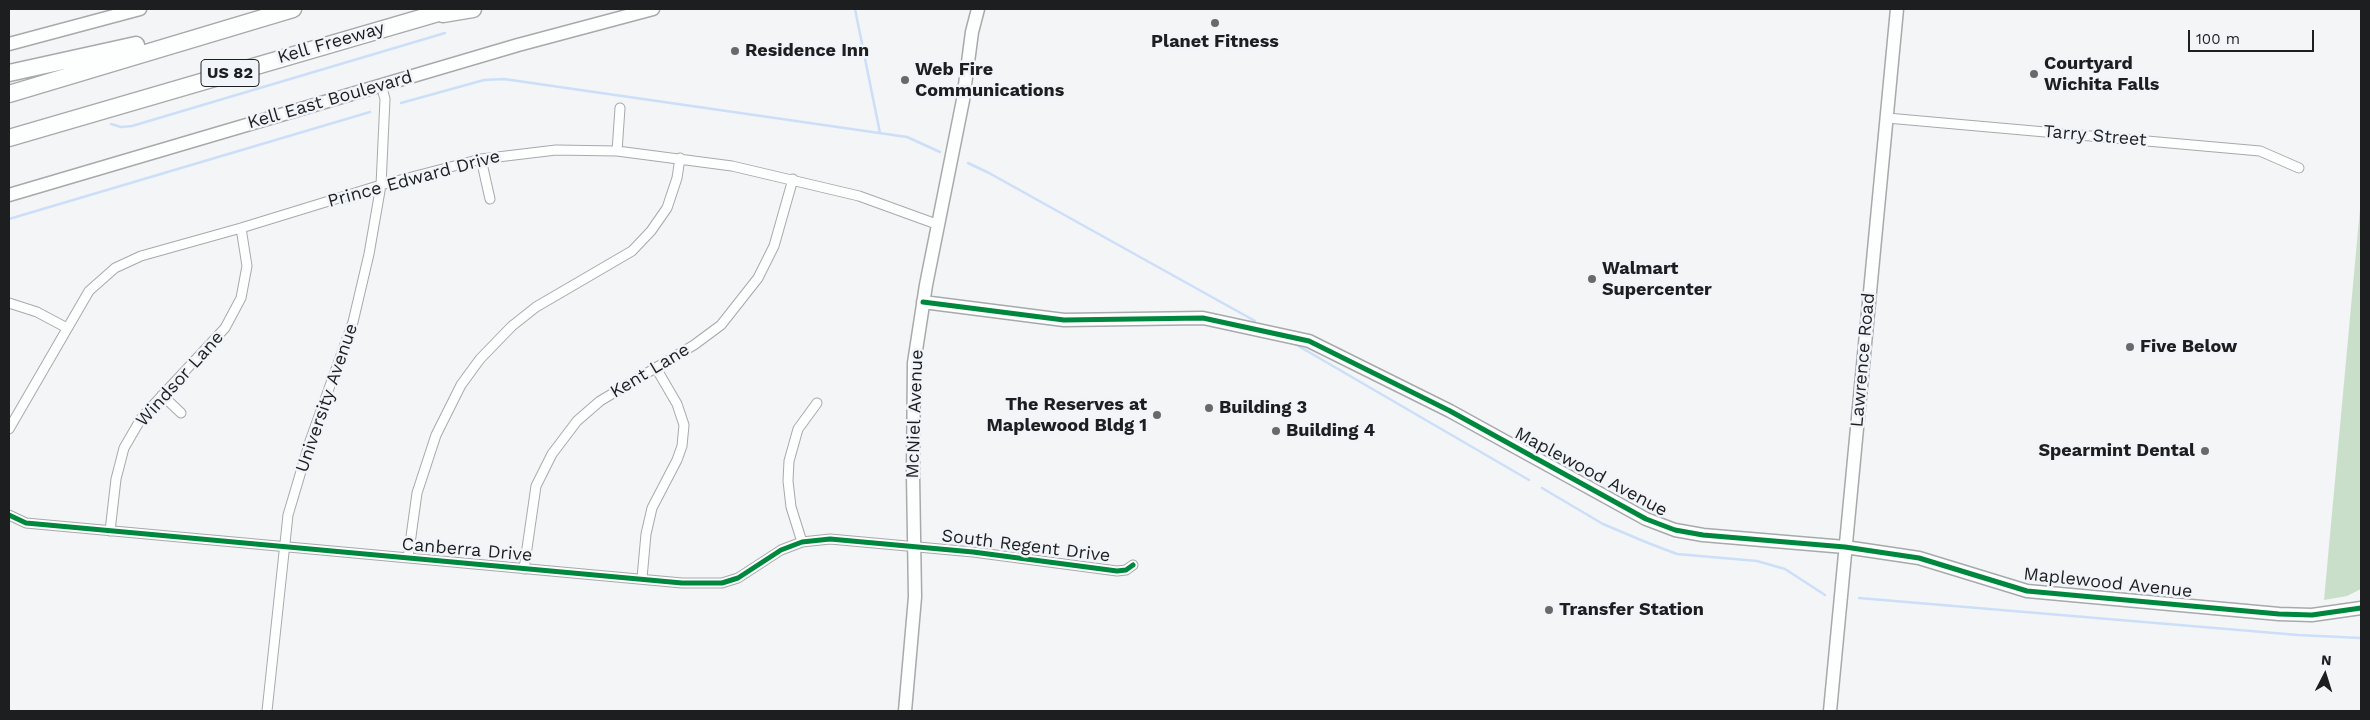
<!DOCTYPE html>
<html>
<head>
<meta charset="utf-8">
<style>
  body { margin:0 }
  #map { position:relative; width:2370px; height:720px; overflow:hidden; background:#f3f5f7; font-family:"Work Sans",sans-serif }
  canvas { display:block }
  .frame { position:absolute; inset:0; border:10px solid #1d1e1f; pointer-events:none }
  .north { position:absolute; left:2300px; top:650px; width:50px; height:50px; -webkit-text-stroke:4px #f1f4f9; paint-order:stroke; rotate:5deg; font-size:14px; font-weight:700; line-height:20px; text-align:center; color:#1d1e1f }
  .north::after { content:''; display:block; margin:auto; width:18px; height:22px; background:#1d1e1f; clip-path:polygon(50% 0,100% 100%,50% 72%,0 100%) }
  .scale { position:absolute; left:2188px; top:30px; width:126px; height:22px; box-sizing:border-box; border:2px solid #1d1e1f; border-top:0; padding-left:6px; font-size:15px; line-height:18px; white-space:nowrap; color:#1d1e1f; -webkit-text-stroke:4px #f1f4f9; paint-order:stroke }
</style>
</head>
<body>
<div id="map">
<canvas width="2370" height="720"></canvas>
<div class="frame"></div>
<div class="north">N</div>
<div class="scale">100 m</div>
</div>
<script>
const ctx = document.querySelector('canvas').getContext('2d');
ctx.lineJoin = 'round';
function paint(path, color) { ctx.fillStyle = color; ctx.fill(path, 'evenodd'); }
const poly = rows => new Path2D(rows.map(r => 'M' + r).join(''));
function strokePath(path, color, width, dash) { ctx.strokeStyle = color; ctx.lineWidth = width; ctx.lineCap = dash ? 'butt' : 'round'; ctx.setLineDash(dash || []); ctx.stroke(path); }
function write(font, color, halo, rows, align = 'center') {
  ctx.font = font + ' "Work Sans",sans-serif'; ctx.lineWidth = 5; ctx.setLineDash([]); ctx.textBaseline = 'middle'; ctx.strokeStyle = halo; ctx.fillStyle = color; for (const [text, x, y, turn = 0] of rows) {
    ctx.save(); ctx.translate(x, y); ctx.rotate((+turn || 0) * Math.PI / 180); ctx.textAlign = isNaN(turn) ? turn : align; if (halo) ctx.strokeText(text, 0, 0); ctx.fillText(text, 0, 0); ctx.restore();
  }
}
paint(poly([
  [2361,198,2361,589,2347,596,2324,600]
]), '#cadfca');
strokePath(poly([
  [855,9,880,133],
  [401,103,484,80,504,79,907,137,940,152],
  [111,124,121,127,132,126,445,33],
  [968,163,989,173,1255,321],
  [9,219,370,112],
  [1295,344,1529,480],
  [1542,488,1603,524,1648,543,1677,554,1757,561,1785,569,1825,595],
  [1859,598,2298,635,2361,638]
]), '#ccdff8', 2.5);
const street = poly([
  [1887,118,2260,151,2299,168],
  [617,151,620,108],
  [481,159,490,199],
  [9,303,37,312,67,328],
  [162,395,181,413],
  [9,429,89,291,115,268,141,256,241,228,381,185,481,159,556,150,617,151,732,166,859,196,939,225],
  [9,515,26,523,682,583,722,583,738,578,781,550,802,542,830,539,973,552,1117,571,1126,570,1133,565],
  [110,531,116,479,124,448,142,417,225,328,241,298,247,266,241,228],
  [802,542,791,507,788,481,789,461,798,429,817,403],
  [408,558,417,493,436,435,461,385,480,359,512,326,536,307,632,251,651,231,667,208,677,178,680,158],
  [524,569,536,486,552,454,577,421,600,401,694,345,721,325,758,278,774,246,793,179],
  [642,578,646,534,652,508,677,460,682,446,684,425,677,404,656,368],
  [267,711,288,515,310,441,353,322,369,254,381,185,385,99,381,85]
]);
const secondary = poly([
  [9,44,140,9],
  [9,195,518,45,653,9],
  [923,302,1064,320,1203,318,1309,341,1450,411,1646,519,1675,530,1703,535,1845,547,1919,558,2027,591,2279,614,2312,615,2361,608],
  [905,711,915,597,913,475,914,363,926,285,963,100,972,32,978,9],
  [1830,711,1897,9]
]);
const highway = poly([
  [443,14,473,9],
  [9,73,136,45],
  [9,94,293,9],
  [9,138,452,9]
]);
strokePath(street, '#a8a9ab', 11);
strokePath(secondary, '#a8a9ab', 15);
strokePath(highway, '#a8a9ab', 19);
strokePath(street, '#fdfefe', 9);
strokePath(secondary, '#fdfefe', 12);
strokePath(highway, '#fdfefe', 16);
strokePath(poly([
  [923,302,1064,320,1203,318,1309,341,1450,411,1646,519,1675,530,1703,535,1845,547,1919,558,2027,591,2279,614,2312,615,2361,608],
  [9,515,26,523,682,583,722,583,738,578,781,550,802,542,830,539,973,552,1117,571,1126,570,1133,565]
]), '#00873e', 5);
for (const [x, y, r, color] of [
  [1215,23,5,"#68696b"],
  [735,51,5,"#68696b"],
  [2034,74,5,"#68696b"],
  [905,80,5,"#68696b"],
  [1592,279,5,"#68696b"],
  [2130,347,5,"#68696b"],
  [1209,408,5,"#68696b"],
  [1157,415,5,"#68696b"],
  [1276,431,5,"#68696b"],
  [2205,451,5,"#68696b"],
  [1549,610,5,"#68696b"]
]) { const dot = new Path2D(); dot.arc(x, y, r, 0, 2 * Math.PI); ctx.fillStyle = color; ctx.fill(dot); strokePath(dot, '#f1f4f9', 2); }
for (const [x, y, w] of [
  [230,73,58]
]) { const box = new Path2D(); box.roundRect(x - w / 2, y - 13.5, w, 27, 4); ctx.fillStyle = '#f1f4f9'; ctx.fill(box); strokePath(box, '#1d1e1f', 1); }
write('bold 16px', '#1d1e1f', null, [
  ["US 82",230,73]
]);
write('bold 18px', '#1d1e1f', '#f1f4f9', [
  ["Planet Fitness",1215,42,"center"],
  ["Residence Inn",745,51],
  ["Courtyard",2044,64],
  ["Wichita Falls",2044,85],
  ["Web Fire",915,70],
  ["Communications",915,91],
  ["Walmart",1602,269],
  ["Supercenter",1602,290],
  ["Five Below",2140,347],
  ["The Reserves at",1147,405,"right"],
  ["Maplewood Bldg 1",1147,426,"right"],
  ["Building 3",1219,408],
  ["Building 4",1286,431],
  ["Spearmint Dental",2195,451,"right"],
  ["Transfer Station",1559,610]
], 'left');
write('18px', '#1d1e1f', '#f1f4f9', [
  ["Kell Freeway",331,43,-16],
  ["Kell East Boulevard",330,100,-16],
  ["Tarry Street",2095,136,5],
  ["Prince Edward Drive",414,179,-15],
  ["Lawrence Road",1863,360,-85],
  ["Kent Lane",650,371,-31],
  ["Windsor Lane",180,379,-48],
  ["University Avenue",327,398,-71],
  ["McNiel Avenue",915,414,-88],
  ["Maplewood Avenue",1591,472,28],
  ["South Regent Drive",1026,546,7],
  ["Canberra Drive",467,550,5],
  ["Maplewood Avenue",2108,583,6]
]);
</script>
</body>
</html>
